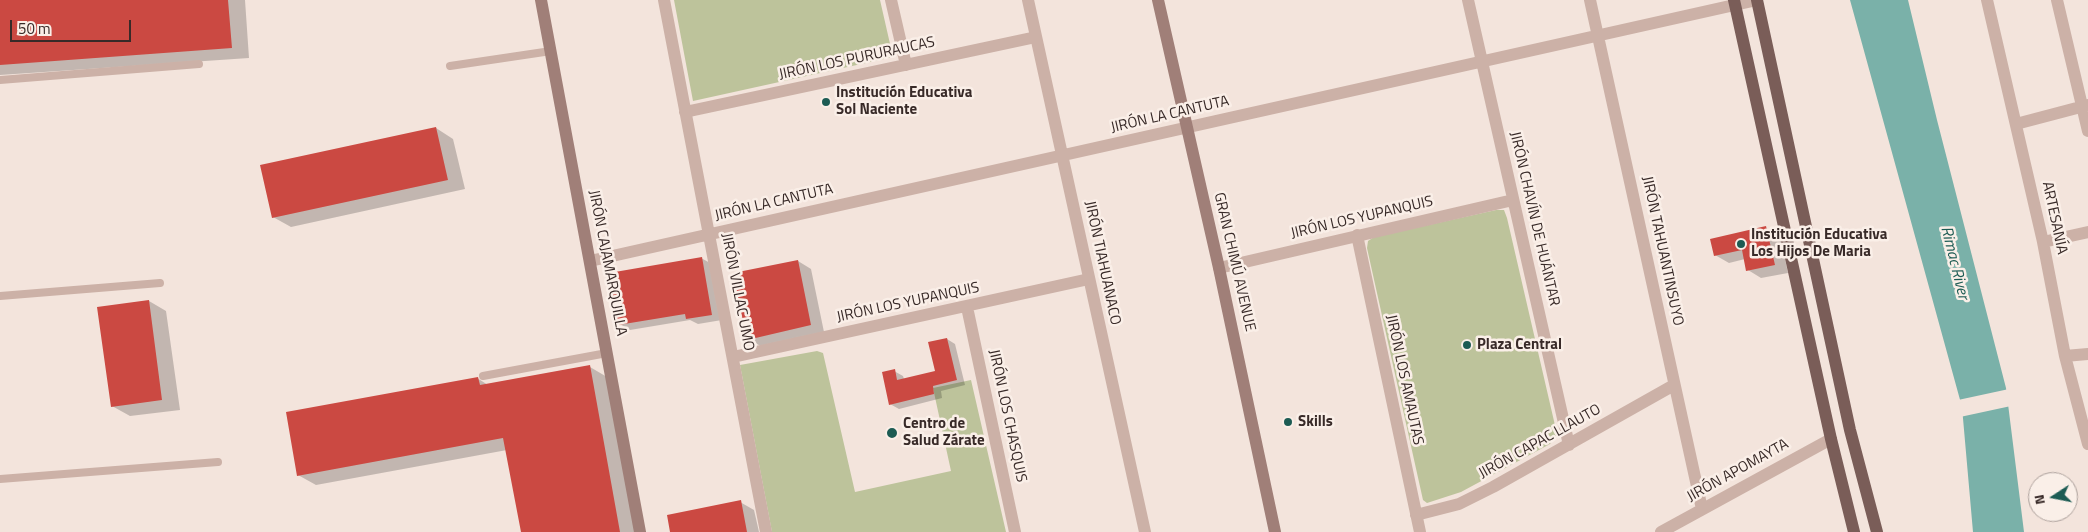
<!DOCTYPE html>
<html>
<head>
<meta charset="utf-8">
<style>
  body { margin:0 }
  #map { position:relative; width:2088px; height:532px; overflow:hidden; background:#f3e4dc; font-family:"Titillium Web",sans-serif }
  canvas { display:block }
  .north { position:absolute; left:2028px; top:472px; width:50px; height:50px; box-sizing:border-box; background:#faefe8; border:1px solid #aca09b; border-radius:50%; rotate:259deg; font-size:14px; font-weight:700; line-height:20px; text-align:center; color:#382a28 }
  .north::after { content:''; display:block; margin:auto; width:18px; height:22px; background:#1c5b53; clip-path:polygon(50% 0,100% 100%,50% 72%,0 100%) }
  .scale { position:absolute; left:10px; top:20px; width:121px; height:22px; box-sizing:border-box; border:2px solid #382a28; border-top:0; padding-left:6px; font-size:15px; line-height:18px; white-space:nowrap; color:#382a28; -webkit-text-stroke:4px #faefe8; paint-order:stroke }
</style>
</head>
<body>
<div id="map">
<canvas width="2088" height="532"></canvas>
<div class="north">N</div>
<div class="scale">50 m</div>
</div>
<script>
const ctx = document.querySelector('canvas').getContext('2d');
ctx.lineJoin = 'round';
function paint(path, color) { ctx.fillStyle = color; ctx.fill(path, 'evenodd'); }
const poly = rows => new Path2D(rows.map(r => 'M' + r).join(''));
function strokePath(path, color, width, dash) { ctx.strokeStyle = color; ctx.lineWidth = width; ctx.lineCap = dash ? 'butt' : 'round'; ctx.setLineDash(dash || []); ctx.stroke(path); }
function write(font, color, halo, rows, align = 'center') {
  ctx.font = font + ' "Titillium Web",sans-serif'; ctx.lineWidth = 5; ctx.setLineDash([]); ctx.textBaseline = 'middle'; ctx.strokeStyle = halo; ctx.fillStyle = color; for (const [text, x, y, turn = 0] of rows) {
    ctx.save(); ctx.translate(x, y); ctx.rotate((+turn || 0) * Math.PI / 180); ctx.textAlign = isNaN(turn) ? turn : align; if (halo) ctx.strokeText(text, 0, 0); ctx.fillText(text, 0, 0); ctx.restore();
  }
}
paint(poly([
  [674,0,880,0,893,57,693,101],
  [1496,210,1504,210,1507,218,1557,434,1550,444,1461,492,1427,503,1423,500,1367,248,1368,241,1374,237],
  [817,351,823,353,855,492,951,471,933,388,971,380,1006,532,772,532,740,365]
]), '#bdc39b');
paint(poly([
  [1850,0,1908,0,1937,120,2006,388,2024,532,1973,532,1962,407]
]), '#7ab1a9');
paint(poly([
  [2009,389,2011,406,1960,417,1958,400]
]), '#f3e4dc');
paint(poly([
  [0,0,245,0,249,58,0,75],
  [436,128,453,139,465,189,291,227,273,217],
  [1766,228,1780,236,1788,273,1761,278,1748,270,1745,259,1729,263,1715,255],
  [701,258,712,264,722,320,698,324,690,320,630,330,620,324],
  [798,261,811,269,824,332,762,347,749,339],
  [149,301,166,311,180,410,130,416,112,406],
  [947,339,955,344,965,385,941,391,942,398,899,409,890,404,894,371,903,376,904,379,936,372],
  [590,367,607,377,635,532,522,532,507,450,316,485,298,475,477,378,488,385],
  [740,502,754,510,759,532,672,532]
]), '#0003');
paint(poly([
  [0,0,228,0,232,48,0,65],
  [436,127,448,180,272,218,260,165],
  [1766,226,1775,265,1746,271,1742,250,1714,256,1710,239],
  [702,257,712,315,686,319,685,314,618,325,609,273],
  [798,260,811,325,747,340,733,273],
  [149,300,162,400,111,407,97,307],
  [947,338,957,380,933,386,934,394,889,405,882,372,895,369,897,380,935,371,928,342],
  [590,365,620,532,521,532,503,438,297,476,286,412,478,377,480,385],
  [741,500,747,532,670,532,667,515]
]), '#cb4942');
strokePath(poly([
  [450,66,551,51],
  [0,80,199,64],
  [0,296,160,283],
  [483,376,607,353],
  [0,479,218,462]
]), '#ccb1a7', 8);
strokePath(poly([
  [664,0,766,532],
  [891,0,906,65],
  [1028,0,1145,532],
  [1468,0,1569,445],
  [1590,0,1702,509],
  [1987,0,2043,242,2065,356,2088,444],
  [2057,0,2088,131],
  [685,112,1036,37],
  [2016,124,2088,105],
  [1357,235,1420,532],
  [2043,242,2088,232],
  [590,261,1757,0],
  [1219,268,1513,200],
  [967,307,1015,532],
  [2065,356,2088,354],
  [733,357,1089,279],
  [1416,515,1459,504,1493,487,1674,385],
  [1661,532,1831,439]
]), '#ccb1a7', 12);
strokePath(poly([
  [541,0,640,532],
  [1158,0,1219,268,1275,532]
]), '#a07f78', 12);
strokePath(poly([
  [1734,0,1831,439,1854,532],
  [1757,0,1850,430,1877,532]
]), '#7a5d58', 12);
for (const [x, y, r, color] of [
  [826,102,5,"#1c5b53"],
  [1741,244,5,"#1c5b53"],
  [1467,345,5,"#1c5b53"],
  [1288,422,5,"#1c5b53"],
  [892,433,6,"#1c5b53"]
]) { const dot = new Path2D(); dot.arc(x, y, r, 0, 2 * Math.PI); ctx.fillStyle = color; ctx.fill(dot); strokePath(dot, '#faefe8', 2); }
write('15px', '#382a28', '#faefe8', [
  ["JIRÓN LOS PURURAUCAS",857,59,-12],
  ["JIRÓN LA CANTUTA",1170,115,-13],
  ["JIRÓN LA CANTUTA",774,203,-13],
  ["JIRÓN LOS YUPANQUIS",1362,218,-13],
  ["ARTESANÍA",2054,218,78],
  ["JIRÓN CHAVÍN DE HUÁNTAR",1534,219,77],
  ["JIRÓN TAHUANTINSUYO",1662,251,78],
  ["GRAN CHIMÚ AVENUE",1234,262,77],
  ["JIRÓN CAJAMARQUILLA",607,263,79],
  ["JIRÓN TIAHUANACO",1102,263,78],
  ["JIRÓN VILLAC UMO",737,292,79],
  ["JIRÓN LOS YUPANQUIS",908,303,-12],
  ["JIRÓN LOS AMAUTAS",1404,380,78],
  ["JIRÓN LOS CHASQUIS",1007,416,78],
  ["JIRÓN CAPAC LLAUTO",1540,442,-29],
  ["JIRÓN APOMAYTA",1738,471,-29]
]);
write('bold 15px', '#382a28', '#faefe8', [
  ["Institución Educativa",836,93],
  ["Sol Naciente",836,110],
  ["Institución Educativa",1751,235],
  ["Los Hijos De Maria",1751,252],
  ["Plaza Central",1477,345],
  ["Skills",1298,422],
  ["Centro de",903,424],
  ["Salud Zárate",903,441]
], 'left');
write('italic 16px', '#1c5b53', '#faefe8', [
  ["Rimac River",1954,263,76]
]);
</script>
</body>
</html>
